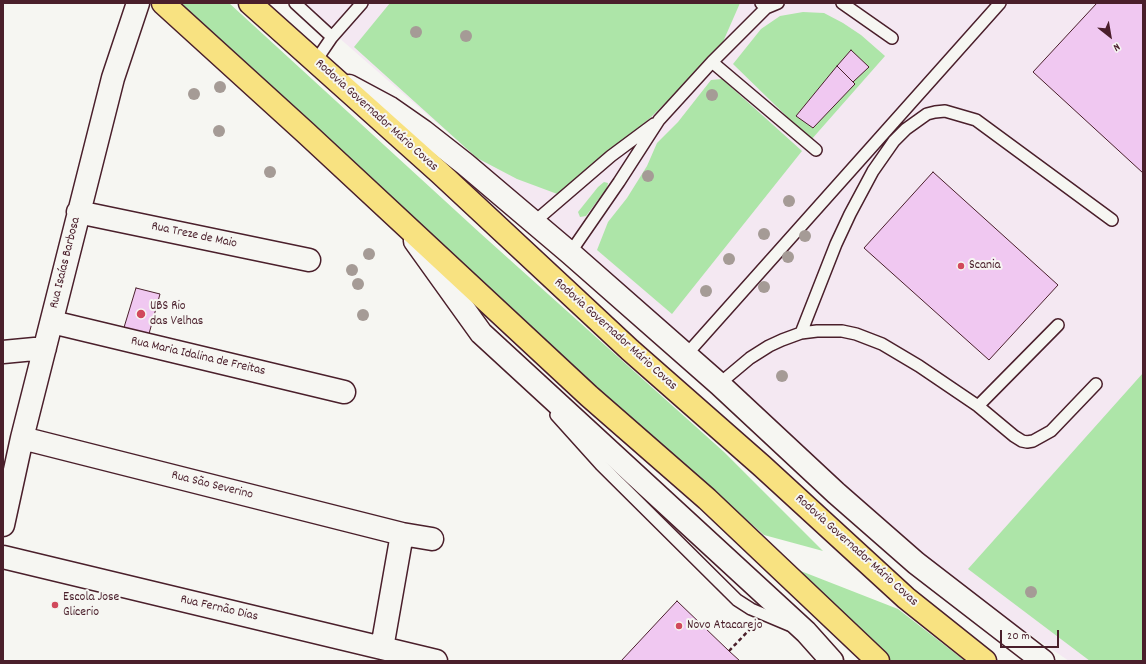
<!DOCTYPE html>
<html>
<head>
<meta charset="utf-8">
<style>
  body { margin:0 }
  #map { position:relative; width:1146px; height:664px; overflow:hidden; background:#f6f6f2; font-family:Dekko,sans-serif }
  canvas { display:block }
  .frame { position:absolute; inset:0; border:4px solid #4a1f2b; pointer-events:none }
  .north { position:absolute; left:1090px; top:16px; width:40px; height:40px; -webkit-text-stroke:3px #f6f6f2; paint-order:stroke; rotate:149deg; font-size:11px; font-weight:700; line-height:16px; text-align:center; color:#4a1f2b }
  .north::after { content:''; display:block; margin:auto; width:14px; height:18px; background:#4a1f2b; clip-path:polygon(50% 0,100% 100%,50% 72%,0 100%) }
  .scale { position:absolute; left:1000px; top:630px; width:59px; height:18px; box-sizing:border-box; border:2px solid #4a1f2b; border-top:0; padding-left:5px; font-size:12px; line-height:14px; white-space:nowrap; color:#4a1f2b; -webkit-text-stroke:3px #f6f6f2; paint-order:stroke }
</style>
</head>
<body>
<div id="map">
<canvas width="1146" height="664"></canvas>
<div class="frame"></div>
<div class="north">N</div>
<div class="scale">20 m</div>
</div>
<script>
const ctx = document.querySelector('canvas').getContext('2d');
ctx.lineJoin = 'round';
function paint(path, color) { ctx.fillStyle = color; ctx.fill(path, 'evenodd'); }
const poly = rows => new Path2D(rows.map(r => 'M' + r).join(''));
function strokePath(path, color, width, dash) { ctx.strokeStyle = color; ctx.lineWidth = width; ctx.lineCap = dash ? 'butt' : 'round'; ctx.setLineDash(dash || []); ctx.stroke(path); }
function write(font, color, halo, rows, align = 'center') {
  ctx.font = font + ' Dekko,sans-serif'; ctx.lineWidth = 4; ctx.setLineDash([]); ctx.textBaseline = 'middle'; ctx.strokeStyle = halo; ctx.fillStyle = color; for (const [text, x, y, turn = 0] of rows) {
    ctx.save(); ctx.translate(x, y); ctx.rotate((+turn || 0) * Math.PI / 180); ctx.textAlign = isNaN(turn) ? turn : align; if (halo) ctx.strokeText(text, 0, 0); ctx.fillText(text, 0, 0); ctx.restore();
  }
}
paint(poly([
  [299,3,1143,3,1143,661,1069,661,957,585,588,261,477,158]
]), '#f4e8f2');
paint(poly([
  [180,3,229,3,480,233,724,452,823,551,764,535,577,371,316,134],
  [390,3,740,3,719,51,650,118,560,195,517,179,477,158,354,47],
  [803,12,824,13,843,23,861,35,885,56,811,140,733,64,761,29,780,16],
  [722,79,802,151,672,314,597,250,608,222,627,198,647,166,657,143,678,122,711,80],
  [604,182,608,183,607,188,586,216,580,217,578,212,598,187],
  [1143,373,1143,661,1090,661,968,569],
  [788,566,898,609,965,661,891,661]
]), '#ade5a8');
const building = poly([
  [1097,3,1143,3,1143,173,1033,72,1097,3],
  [851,50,869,67,853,82,837,66,851,50],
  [837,66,855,84,813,128,796,116,837,66],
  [933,172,1058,285,989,360,864,248,933,172],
  [136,288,160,294,147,341,122,334,136,288],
  [677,601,729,651,740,661,621,661,677,601]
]);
paint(building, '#f0c8f1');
strokePath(building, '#4a1f2b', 1);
const service = poly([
  [295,3,332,37,315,62],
  [842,3,892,38],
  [766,8,778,3],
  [332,37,362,3],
  [712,62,816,150],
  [533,223,611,156,654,124],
  [570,253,619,182,659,120,712,62,766,8,761,3],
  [801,333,836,244,850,214,873,171,894,141,906,129,927,114,935,112,945,111,976,120,1112,220],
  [686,355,1000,3],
  [719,384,750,358,769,346,782,340,801,333,817,331,842,331,856,334,882,344,919,366,978,406,1014,436,1022,441,1027,442,1033,441,1051,431,1096,384],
  [978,406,1058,325],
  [556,415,601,465,737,600,751,609,789,625]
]);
const minor = poly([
  [78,212,309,260],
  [52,322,344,392],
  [3,352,45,348],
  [22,438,402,534,432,539],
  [3,525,22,438,113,78,138,3],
  [3,557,436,661],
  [382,648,402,534]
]);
const secondary = poly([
  [349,86,390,108,423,131,465,164,570,253,719,384,836,493,916,563,1043,661],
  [415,241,481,333,806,632,832,661]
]);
const trunk = poly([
  [163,3,306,133,589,396,707,499,878,661],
  [250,3,440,173,630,350,762,466,906,598,985,661]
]);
strokePath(service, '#4a1f2b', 14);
strokePath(minor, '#4a1f2b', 25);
strokePath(secondary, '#4a1f2b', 25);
strokePath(trunk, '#4a1f2b', 25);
strokePath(poly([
  [729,651,752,627]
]), '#4a1f2b', 2.5, [4, 3]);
strokePath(service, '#f6f6f2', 11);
strokePath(minor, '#f6f6f2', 22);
strokePath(secondary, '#f6f6f2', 22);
strokePath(trunk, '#f8e281', 22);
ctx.fillStyle = '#a59b96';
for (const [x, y] of [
  [416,32],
  [466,36],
  [220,87],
  [194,94],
  [712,95],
  [219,131],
  [270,172],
  [648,176],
  [789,201],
  [764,234],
  [805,236],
  [369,254],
  [788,257],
  [729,259],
  [352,270],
  [358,284],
  [764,287],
  [706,291],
  [363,315],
  [782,376],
  [1031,592]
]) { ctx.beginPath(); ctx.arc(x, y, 6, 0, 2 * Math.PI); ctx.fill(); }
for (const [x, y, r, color] of [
  [961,266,4,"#d1495b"],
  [141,314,5,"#d1495b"],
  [55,605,4,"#d1495b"],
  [679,626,4,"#d1495b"]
]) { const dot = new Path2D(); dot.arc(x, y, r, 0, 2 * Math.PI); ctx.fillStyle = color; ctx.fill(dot); strokePath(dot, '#f6f6f2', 1.5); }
write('13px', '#4a1f2b', '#f6f6f2', [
  ["Rodovia Governador Mário Covas",376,116,42],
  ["Rua Treze de Maio",194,236,12],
  ["Rua Isaías Barbosa",66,263,-76],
  ["Rodovia Governador Mário Covas",615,335,42],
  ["Rua Maria Idalina de Freitas",198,357,13],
  ["Rua São Severino",212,486,14],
  ["Rodovia Governador Mário Covas",856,551,42],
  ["Rua Fernão Dias",219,609,13]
]);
write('13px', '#4a1f2b', '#f6f6f2', [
  ["Scania",969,266],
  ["UBS Rio",150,307],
  ["das Velhas",150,322],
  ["Escola Jose",63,598],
  ["Glicerio",63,613],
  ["Novo Atacarejo",687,626]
], 'left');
</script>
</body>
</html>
